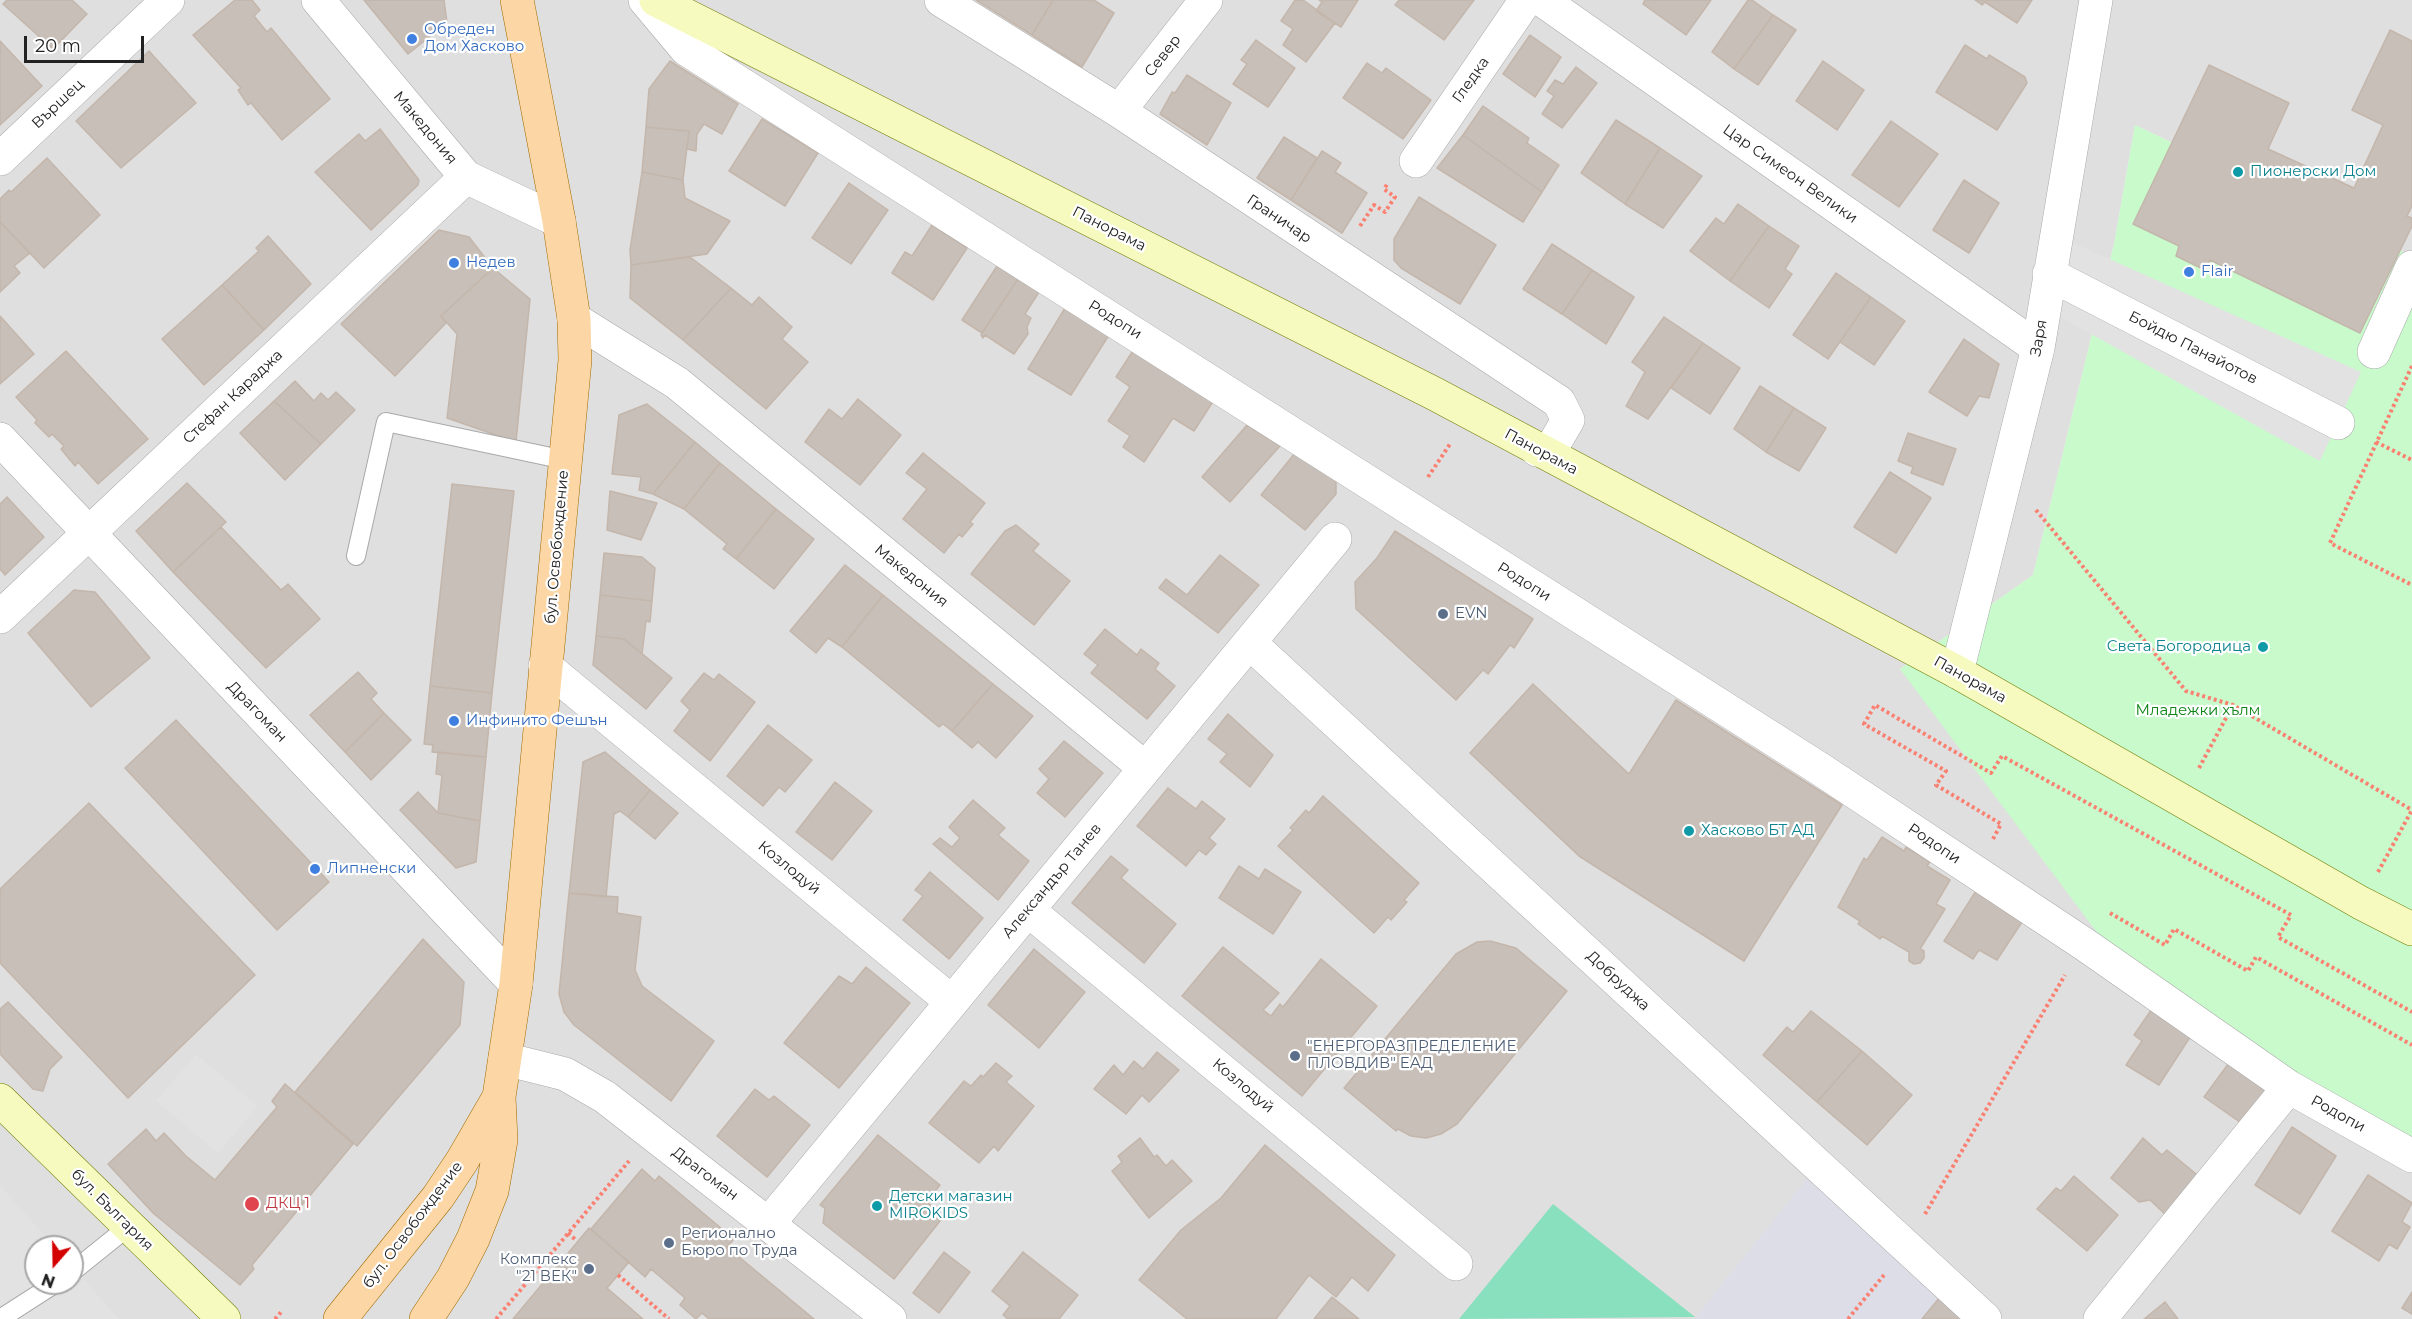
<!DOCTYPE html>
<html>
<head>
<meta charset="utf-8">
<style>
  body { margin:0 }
  #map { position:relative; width:2412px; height:1319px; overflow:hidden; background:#f2efe9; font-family:Montserrat,sans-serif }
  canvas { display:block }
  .north { position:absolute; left:24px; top:1235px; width:60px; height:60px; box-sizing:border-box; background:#fff; border:2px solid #a7a7a7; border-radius:50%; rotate:200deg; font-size:16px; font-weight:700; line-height:24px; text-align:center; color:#222 }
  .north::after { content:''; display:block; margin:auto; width:21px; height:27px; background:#d40000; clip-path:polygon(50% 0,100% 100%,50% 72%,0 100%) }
  .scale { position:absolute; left:24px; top:36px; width:120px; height:27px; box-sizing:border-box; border:3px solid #222; border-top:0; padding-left:8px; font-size:18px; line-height:21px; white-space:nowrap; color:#222; -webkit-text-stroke:4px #fff; paint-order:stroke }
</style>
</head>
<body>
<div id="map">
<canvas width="2412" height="1319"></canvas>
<div class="north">N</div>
<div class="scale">20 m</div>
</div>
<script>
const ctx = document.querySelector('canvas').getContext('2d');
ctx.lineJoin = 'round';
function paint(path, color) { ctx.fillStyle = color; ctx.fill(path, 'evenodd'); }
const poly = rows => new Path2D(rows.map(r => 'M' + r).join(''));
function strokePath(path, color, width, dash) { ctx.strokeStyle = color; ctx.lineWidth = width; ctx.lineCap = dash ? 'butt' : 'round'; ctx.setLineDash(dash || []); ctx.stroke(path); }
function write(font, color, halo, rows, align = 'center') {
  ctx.font = font + ' Montserrat,sans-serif'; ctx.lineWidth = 4.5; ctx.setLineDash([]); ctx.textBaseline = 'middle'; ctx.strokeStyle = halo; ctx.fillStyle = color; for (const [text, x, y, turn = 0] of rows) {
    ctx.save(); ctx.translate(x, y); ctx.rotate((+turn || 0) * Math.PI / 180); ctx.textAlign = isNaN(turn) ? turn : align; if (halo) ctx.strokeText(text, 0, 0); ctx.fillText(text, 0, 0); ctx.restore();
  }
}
paint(poly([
  [0,0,2412,0,2412,256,2135,125,2114,244,2033,575,1900,669,2412,1156,2412,1319,0,1319],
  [36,1247,72,1247,72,1283,36,1283]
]), '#e0dfdf');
paint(poly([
  [2135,125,2412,256,2412,1156,2128,974,1900,669,2033,575,2114,244]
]), '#c8facc');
paint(poly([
  [1553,1204,1695,1317,1459,1319]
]), '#88e0be');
paint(poly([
  [2056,235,2361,372,2320,461,2044,308],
  [196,1054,258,1106,218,1153,156,1101],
  [0,1185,55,1247,36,1247,36,1283,72,1283,72,1266,119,1319,0,1319]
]), '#e2e2e2');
paint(poly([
  [1818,1165,1949,1286,1922,1319,1694,1319]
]), '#dddde8');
const building = poly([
  [7,0,72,0,87,14,53,49,3,4,7,0],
  [235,0,252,0,260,10,254,16,267,32,271,28,330,99,282,140,251,103,248,105,238,90,241,88,193,35,235,0],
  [364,0,444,0,447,23,408,54,364,0],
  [976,0,1053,0,1032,35,976,0],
  [1053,0,1094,0,1114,13,1082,67,1032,35,1053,0],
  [1295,0,1303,0,1335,23,1306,62,1283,45,1293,29,1281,21,1295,0],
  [1319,0,1358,0,1341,27,1316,11,1322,2,1319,0],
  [1399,0,1474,0,1444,40,1395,5,1399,0],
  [1645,0,1711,0,1686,35,1643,4,1645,0],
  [1748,0,1752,0,1773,15,1734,69,1712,52,1748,0],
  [1975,0,2032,0,2017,23,1985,2,1982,5,1975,0],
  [1773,15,1796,30,1758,85,1734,69,1773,15],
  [2390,30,2412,41,2412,206,2407,216,2412,218,2412,226,2360,333,2210,260,2205,270,2176,256,2179,246,2133,224,2209,65,2289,103,2268,149,2354,188,2383,125,2352,110,2390,30],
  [1530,35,1561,57,1535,97,1503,74,1530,35],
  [1256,40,1295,68,1268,107,1233,84,1247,64,1241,60,1256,40],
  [0,41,42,86,0,125,0,41],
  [1965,45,1987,59,1989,55,2025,77,2027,83,1997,130,1936,92,1965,45],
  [149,51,196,103,121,168,76,121,149,51],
  [670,61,738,104,722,134,704,124,697,134,696,151,687,149,689,131,646,127,649,89,670,61],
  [1823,61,1864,90,1837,130,1796,101,1823,61],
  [1367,63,1382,73,1386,68,1431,100,1403,139,1343,98,1367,63],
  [1576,67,1597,83,1562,128,1542,114,1554,96,1547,91,1555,80,1563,84,1576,67],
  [1187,75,1231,103,1207,145,1160,114,1172,92,1175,93,1187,75],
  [1483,106,1529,138,1527,143,1559,165,1542,192,1463,135,1483,106],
  [762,119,818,153,785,206,729,171,762,119],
  [1616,120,1660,148,1625,204,1581,173,1616,120],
  [1891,121,1938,154,1899,207,1852,175,1891,121],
  [646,127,689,131,683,180,642,172,646,127],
  [380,129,419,180,418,185,371,230,315,172,359,134,365,141,380,129],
  [1463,135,1542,192,1523,222,1437,168,1463,135],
  [1284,137,1317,158,1291,200,1257,178,1284,137],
  [1660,148,1702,176,1663,228,1625,204,1660,148],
  [1322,151,1341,163,1335,172,1367,193,1342,233,1291,200,1322,151],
  [47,158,100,215,44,268,0,222,0,199,9,190,11,192,47,158],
  [642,172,683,180,685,198,730,221,707,254,631,265,630,250,642,172],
  [1964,180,1999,203,1969,253,1933,230,1964,180],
  [849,183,888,210,851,264,812,238,849,183],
  [1419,197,1496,245,1460,304,1401,268,1394,260,1394,239,1419,197],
  [1738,204,1769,226,1730,281,1690,251,1716,218,1724,224,1738,204],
  [0,222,30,253,14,266,20,273,0,292,0,222],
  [932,225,967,248,933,300,892,273,905,252,912,256,932,225],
  [1769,226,1799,246,1785,269,1792,274,1769,308,1730,281,1769,226],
  [439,230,469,237,493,268,441,316,446,323,395,376,341,324,439,230],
  [268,236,311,284,264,330,222,285,259,251,256,248,268,236],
  [1552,244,1592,270,1562,314,1523,289,1552,244],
  [690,257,731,288,683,340,630,298,631,265,690,257],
  [997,266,1018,279,982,333,962,320,997,266],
  [493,268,530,299,516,442,447,418,457,334,441,316,493,268],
  [1592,270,1634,297,1606,344,1562,314,1592,270],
  [1836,273,1871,297,1828,359,1793,335,1836,273],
  [1018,279,1039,292,1025,314,1031,318,1027,327,1028,334,1014,354,985,335,983,338,981,335,1018,279],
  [222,285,264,330,204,385,162,339,222,285],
  [731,288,752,305,759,297,792,327,782,339,808,362,766,409,683,340,731,288],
  [1871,297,1905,321,1874,365,1840,342,1871,297],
  [1065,308,1109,335,1071,395,1028,369,1065,308],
  [0,316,34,354,0,384,0,316],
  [1664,317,1703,343,1648,419,1626,406,1645,372,1632,362,1664,317],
  [1964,339,1999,364,1989,398,1979,396,1967,416,1929,392,1964,339],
  [1703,343,1740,368,1710,414,1671,388,1703,343],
  [1134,349,1214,400,1194,431,1173,418,1144,462,1123,447,1130,436,1108,421,1130,387,1116,377,1134,349],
  [66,351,148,439,98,484,78,462,75,466,61,449,64,446,52,434,49,437,35,423,37,420,16,397,66,351],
  [295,381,314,401,321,393,328,400,336,392,355,410,321,444,274,401,295,381],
  [1760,386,1794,408,1766,452,1734,429,1760,386],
  [858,399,901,435,860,485,805,442,829,409,842,419,858,399],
  [274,401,321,444,285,480,240,433,274,401],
  [647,404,695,442,653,494,639,490,641,477,612,474,619,415,647,404],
  [1794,408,1826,428,1799,471,1766,452,1794,408],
  [1247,425,1280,446,1230,502,1202,477,1247,425],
  [1908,433,1956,449,1943,485,1911,473,1913,467,1898,461,1908,433],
  [695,442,720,463,684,509,653,494,695,442],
  [923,453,985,503,970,522,973,524,962,537,959,534,944,553,903,519,927,489,906,473,923,453],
  [1295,453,1336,480,1336,494,1305,530,1261,495,1295,453],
  [720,463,776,509,736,559,723,549,727,544,684,509,720,463],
  [1890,472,1931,498,1896,553,1854,527,1890,472],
  [187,483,226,522,173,572,136,531,187,483],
  [452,484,514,491,492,693,430,686,452,484],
  [610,491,657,503,641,540,607,530,610,491],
  [7,497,44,537,5,575,0,569,0,504,7,497],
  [776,509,814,539,774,589,736,559,776,509],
  [1016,525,1039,544,1033,551,1070,581,1034,625,971,574,1005,531,1016,525],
  [221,527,281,590,288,584,320,619,266,668,173,572,221,527],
  [1395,531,1533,619,1514,648,1510,645,1488,674,1483,670,1456,700,1356,609,1355,582,1377,558,1395,531],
  [604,553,642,557,655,568,652,601,600,595,604,553],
  [1220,555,1259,585,1218,633,1159,588,1166,579,1187,595,1220,555],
  [845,565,883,595,842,647,828,638,816,653,790,631,845,565],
  [74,590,95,592,150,658,91,707,28,633,74,590],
  [600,595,652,601,650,622,646,621,642,654,624,639,596,636,600,595],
  [883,595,993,684,952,731,943,724,939,727,842,647,883,595],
  [1105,629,1137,655,1141,649,1159,663,1155,669,1175,686,1147,719,1091,673,1098,665,1084,654,1105,629],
  [596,636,624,639,672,678,646,709,593,665,596,636],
  [358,672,377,693,371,699,384,713,345,752,310,715,358,672],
  [704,673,714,680,719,674,755,702,710,761,674,731,690,710,681,701,704,673],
  [993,684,1033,716,996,758,978,742,972,748,952,731,993,684],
  [1533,684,1629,774,1676,700,1842,805,1744,961,1579,856,1470,753,1533,684],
  [430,686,492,693,486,757,432,752,433,745,424,744,430,686],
  [384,713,411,740,371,780,345,752,384,713],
  [1228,714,1273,755,1250,787,1220,762,1227,754,1208,739,1228,714],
  [176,720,329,882,277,930,125,768,176,720],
  [768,725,812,760,785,792,779,787,763,806,727,776,768,725],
  [1064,741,1103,773,1065,817,1037,793,1049,779,1039,769,1064,741],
  [438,752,486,757,480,821,438,813,442,775,436,774,438,752],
  [605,752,650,790,628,817,620,811,614,814,606,897,569,893,583,762,605,752],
  [835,782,872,811,832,860,796,832,835,782],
  [1168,788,1196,809,1202,801,1225,819,1209,838,1216,844,1206,855,1199,850,1186,866,1137,826,1168,788],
  [650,790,678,813,655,839,628,817,650,790],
  [418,792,438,813,480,821,476,862,456,868,400,810,418,792],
  [1323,796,1419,883,1404,900,1407,902,1391,920,1388,917,1374,933,1278,846,1293,830,1290,828,1306,810,1309,813,1323,796],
  [973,800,1005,828,998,835,1029,861,998,900,933,844,940,838,952,847,960,838,949,827,973,800],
  [89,803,255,975,128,1098,0,963,0,889,89,803],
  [1882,837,1904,851,1906,847,1930,862,1927,866,1950,880,1936,904,1945,909,1920,949,1924,951,1924,958,1920,963,1914,964,1909,961,1909,952,1882,936,1880,939,1858,924,1860,921,1838,907,1864,858,1867,860,1882,837],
  [1111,856,1128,870,1121,878,1176,924,1144,963,1072,903,1111,856],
  [1239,866,1259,879,1265,869,1301,892,1273,934,1219,898,1239,866],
  [930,872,983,918,949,959,903,920,923,896,915,890,930,872],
  [1976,891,2022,922,1997,960,1979,950,1973,959,1944,941,1976,891],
  [569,893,618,897,617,913,641,917,635,970,642,986,714,1041,671,1101,574,1025,564,1012,559,994,569,893],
  [423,939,464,982,460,1025,357,1146,295,1092,423,939],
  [1490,941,1516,948,1567,991,1457,1124,1441,1134,1426,1138,1411,1136,1398,1129,1396,1131,1344,1088,1456,954,1477,942,1490,941],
  [1223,947,1279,993,1263,1010,1271,1016,1280,1004,1283,1007,1321,959,1377,1006,1302,1096,1182,996,1223,947],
  [1034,949,1085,992,1039,1048,988,1005,1034,949],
  [866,967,910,1003,839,1088,784,1043,839,976,852,984,866,967],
  [8,1002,62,1057,50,1069,43,1091,33,1089,0,1054,0,1009,8,1002],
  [2154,1006,2194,1031,2159,1085,2126,1065,2142,1041,2134,1035,2154,1006],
  [1811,1011,1862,1051,1817,1102,1763,1055,1787,1027,1793,1032,1811,1011],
  [1862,1051,1912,1095,1867,1145,1817,1102,1862,1051],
  [1157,1052,1179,1070,1149,1102,1142,1095,1126,1114,1094,1089,1114,1065,1123,1075,1134,1061,1143,1069,1157,1052],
  [2234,1056,2271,1091,2244,1125,2204,1097,2234,1056],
  [996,1063,1012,1076,1006,1082,1034,1106,998,1151,994,1146,979,1163,929,1123,964,1081,971,1086,981,1075,983,1077,996,1063],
  [285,1084,353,1144,252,1265,254,1269,240,1285,153,1213,108,1164,146,1129,156,1141,164,1133,186,1156,215,1180,277,1107,272,1101,285,1084],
  [755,1089,769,1100,774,1096,810,1125,767,1177,717,1136,755,1089],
  [2292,1127,2336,1156,2300,1214,2255,1185,2292,1127],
  [878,1135,940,1185,927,1202,944,1216,894,1279,823,1223,825,1208,820,1205,878,1135],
  [1140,1138,1154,1157,1157,1155,1166,1166,1172,1160,1192,1181,1149,1218,1112,1171,1122,1162,1118,1156,1140,1138],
  [2143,1138,2162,1155,2167,1150,2201,1178,2168,1217,2150,1200,2139,1202,2111,1178,2143,1138],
  [1265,1145,1395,1255,1368,1291,1352,1277,1336,1297,1309,1275,1276,1319,1187,1319,1139,1280,1181,1230,1221,1198,1265,1145],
  [642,1169,655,1181,659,1176,734,1239,727,1247,814,1319,709,1319,702,1313,696,1319,680,1305,685,1298,651,1269,645,1277,591,1229,642,1169],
  [2368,1175,2412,1203,2402,1222,2410,1227,2397,1249,2389,1244,2379,1261,2332,1231,2368,1175],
  [2074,1176,2118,1215,2087,1251,2037,1209,2056,1188,2061,1191,2074,1176],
  [589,1228,629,1262,607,1288,643,1319,513,1319,589,1228],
  [944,1252,970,1272,939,1313,913,1293,944,1252],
  [1023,1252,1078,1295,1059,1319,1008,1319,1003,1315,1010,1306,992,1291,1023,1252],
  [1949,1286,1973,1319,1922,1319,1949,1286],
  [2412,1292,2412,1314,2402,1308,2412,1292],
  [1332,1297,1359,1319,1314,1319,1332,1297],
  [2165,1302,2178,1319,2144,1319,2165,1302]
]);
paint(building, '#c7bfb8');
strokePath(building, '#c4b6ab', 1.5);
const lane = poly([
  [356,556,386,422,565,460],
  [72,1272,128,1227],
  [0,1319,56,1283]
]);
const street = poly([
  [318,0,466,177,559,221],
  [645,0,686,49,1820,769,2084,944,2289,1087,2412,1156],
  [941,0,1119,111,1559,402,1568,420,1551,449,1537,450],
  [1542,0,2038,348],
  [1119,111,1206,0],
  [0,159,168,0],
  [1416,161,1526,0],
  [2049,274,2338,423],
  [574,319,677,383,1145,768],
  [2374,352,2412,267],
  [0,439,516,984],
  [0,617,466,177],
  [1250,643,1985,1319],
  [545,666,952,1002],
  [1957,672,2038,348,2096,0],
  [1028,910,1456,1264],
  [505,1059,565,1074,605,1097,890,1319],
  [769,1223,1335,539],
  [2100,1319,2289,1087]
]);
const secondary = poly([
  [656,0,1435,394,1957,672,2361,903,2412,929],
  [0,1100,224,1319]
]);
const primary = poly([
  [340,1319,438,1197,462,1161,499,1097],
  [426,1319,453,1278,473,1239,492,1191,501,1140,499,1097,516,984,575,360,574,319,559,221,517,0]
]);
strokePath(lane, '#a9a9a9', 20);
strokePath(street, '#a9a9a9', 34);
strokePath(secondary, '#707d05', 34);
strokePath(primary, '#a06b00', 34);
strokePath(poly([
  [1360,226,1374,205,1385,212,1395,197,1384,189,1388,183],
  [2412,366,2330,543,2412,585],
  [2376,442,2412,460],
  [1428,477,1450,444],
  [2036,510,2186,691,2233,705,2412,810],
  [2199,768,2233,705],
  [1993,839,2001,824,1936,785,1946,771,1864,724,1875,705,1991,773,2002,756,2291,915,2278,937,2412,1012],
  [2378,872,2412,810],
  [2110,913,2165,945,2174,929,2248,971,2256,957,2412,1045],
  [1925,1214,2065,975],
  [568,1233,577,1241],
  [618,1275,669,1319],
  [275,1319,282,1311],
  [496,1319,629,1161],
  [1848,1319,1884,1275]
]), '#fa8072', 4, [3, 3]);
strokePath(lane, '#fff', 18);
strokePath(street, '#fff', 33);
strokePath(secondary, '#f7fabf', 33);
strokePath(primary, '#fcd6a4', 33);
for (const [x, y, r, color] of [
  [412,39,6,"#3f7fe0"],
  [2238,172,6,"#0f9aa8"],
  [454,263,6,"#3f7fe0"],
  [2189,272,6,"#3f7fe0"],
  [1443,614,6,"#5c6f8a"],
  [2263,647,6,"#0f9aa8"],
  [454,721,6,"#3f7fe0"],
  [1689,831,6,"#0f9aa8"],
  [315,869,6,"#3f7fe0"],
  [1295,1056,6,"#5c6f8a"],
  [252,1204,8,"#e0444e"],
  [877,1206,6,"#0f9aa8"],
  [669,1243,6,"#5c6f8a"],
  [589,1269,6,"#5c6f8a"]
]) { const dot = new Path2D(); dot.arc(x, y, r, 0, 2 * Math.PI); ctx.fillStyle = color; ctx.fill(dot); strokePath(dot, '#fff', 2); }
write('15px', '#366cbe', '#fff', [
  ["Обреден",424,30],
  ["Дом Хасково",424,47],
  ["Недев",466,263],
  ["Flair",2201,272],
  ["Инфинито Фешън",466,721],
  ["Липненски",327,869]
], 'left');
write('15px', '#222', '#fff', [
  ["Север",1163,56,-52],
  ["Гледка",1471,80,-55],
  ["Вършец",58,104,-43],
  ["Македония",425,128,50],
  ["Цар Симеон Велики",1790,174,35],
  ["Граничар",1279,219,34],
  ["Панорама",1109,229,27],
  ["Родопи",1115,320,32],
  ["Заря",2039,338,-80],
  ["Бойдю Панайотов",2193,348,27],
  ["Стефан Караджа",233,397,-43],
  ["Панорама",1541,452,28],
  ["бул. Освобождение",557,547,-85],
  ["Македония",911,576,39],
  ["Родопи",1524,582,32],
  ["Панорама",1970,680,29],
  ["Драгоман",257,712,46],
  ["Родопи",1934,844,34],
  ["Козлодуй",789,868,39],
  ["Александър Танев",1052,881,-50],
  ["Добруджа",1618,981,43],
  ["Козлодуй",1243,1086,40],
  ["Родопи",2338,1114,29],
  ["Драгоман",705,1174,37],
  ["бул. България",112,1210,45],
  ["бул. Освобождение",413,1225,-53]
]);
write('15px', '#0d838f', '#fff', [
  ["Пионерски Дом",2250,172],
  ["Света Богородица",2251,647,"right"],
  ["Хасково БТ АД",1701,831],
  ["Детски магазин",889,1197],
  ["MIROKIDS",889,1214]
], 'left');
write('15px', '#4e5e75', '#fff', [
  ["EVN",1455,614],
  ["\"ЕНЕРГОРАЗПРЕДЕЛЕНИЕ",1307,1047],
  ["ПЛОВДИВ\" ЕАД",1307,1064],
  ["Регионално",681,1234],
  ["Бюро по Труда",681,1251],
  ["Комплекс",577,1260,"right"],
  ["\"21 ВЕК\"",577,1277,"right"]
], 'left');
write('15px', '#0c8416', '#fff', [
  ["Младежки хълм",2198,711]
]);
write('15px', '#be3a42', '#fff', [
  ["ДКЦ 1",266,1204]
], 'left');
</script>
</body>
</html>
